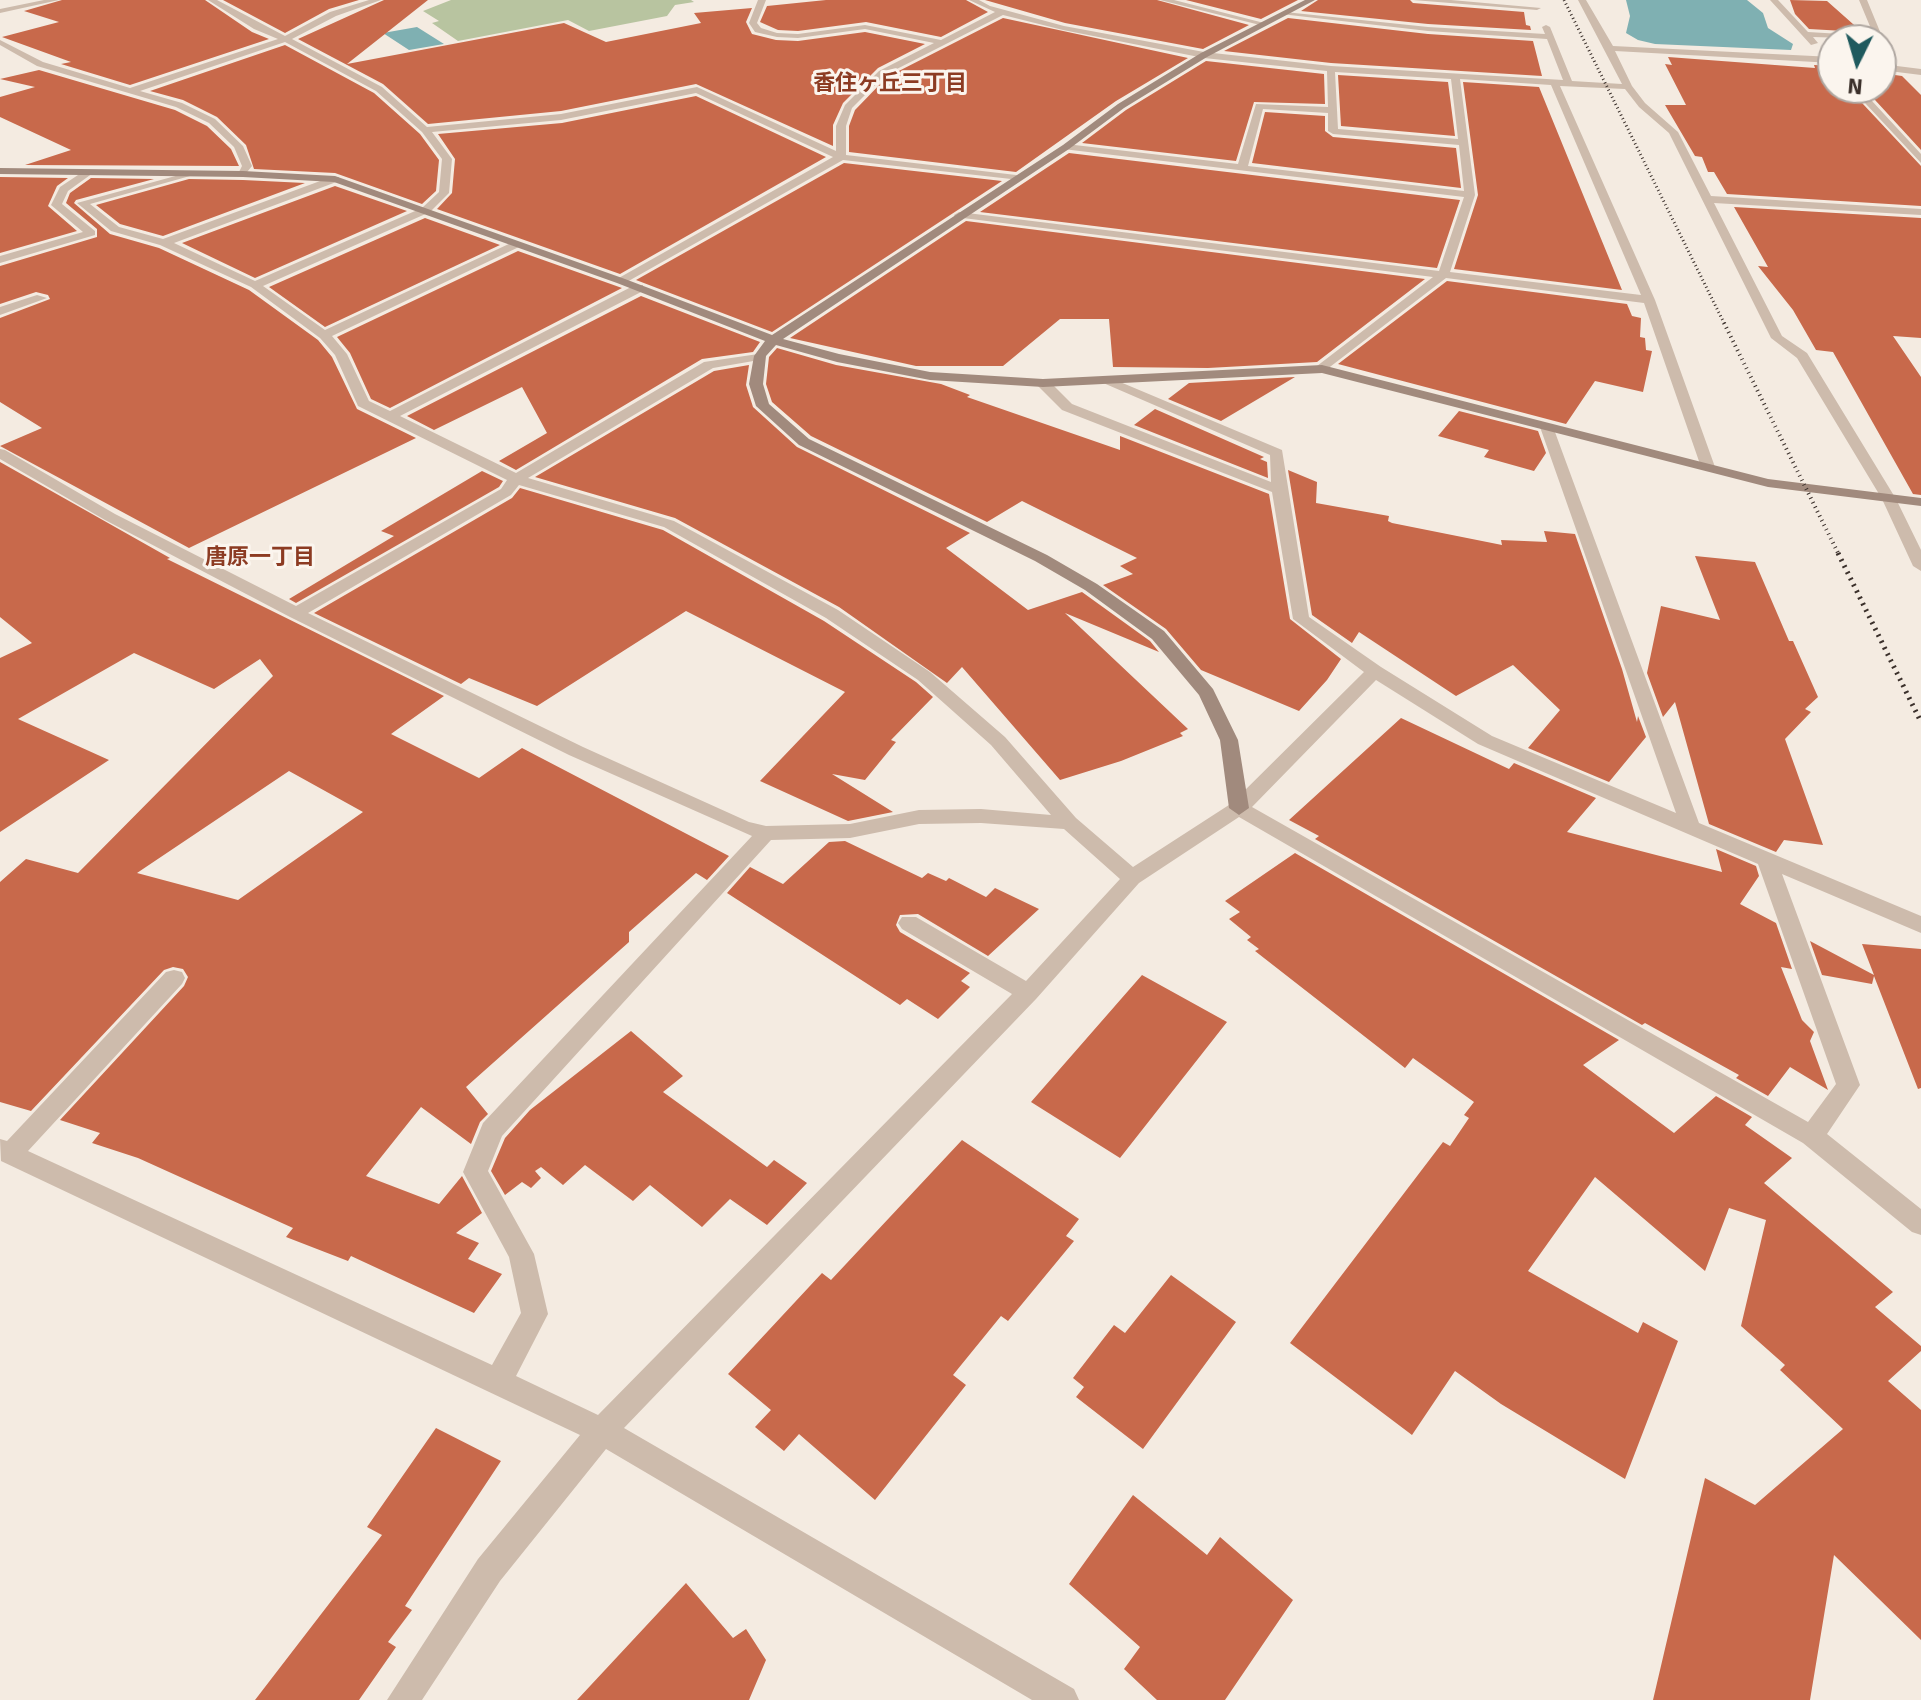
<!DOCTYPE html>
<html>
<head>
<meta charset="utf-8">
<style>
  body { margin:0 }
  #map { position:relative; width:1921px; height:1700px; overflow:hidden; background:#f4ebe1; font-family:Signika,sans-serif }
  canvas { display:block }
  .north { position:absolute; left:1817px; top:24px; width:80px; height:80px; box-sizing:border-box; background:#fbf5ee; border:2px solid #aea6a0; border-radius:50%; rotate:185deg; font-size:22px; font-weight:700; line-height:32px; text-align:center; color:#3b302b }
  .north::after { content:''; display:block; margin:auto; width:28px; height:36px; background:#1f5a5e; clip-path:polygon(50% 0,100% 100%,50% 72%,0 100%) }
</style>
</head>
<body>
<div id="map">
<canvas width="1921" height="1700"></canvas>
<div class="north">N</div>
</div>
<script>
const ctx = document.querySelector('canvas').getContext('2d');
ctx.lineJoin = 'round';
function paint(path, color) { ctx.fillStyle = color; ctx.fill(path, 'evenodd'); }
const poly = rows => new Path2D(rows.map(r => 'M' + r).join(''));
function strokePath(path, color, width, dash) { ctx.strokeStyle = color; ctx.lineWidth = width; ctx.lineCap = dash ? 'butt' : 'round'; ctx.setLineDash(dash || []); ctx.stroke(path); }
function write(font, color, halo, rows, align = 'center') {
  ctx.font = font + ' Signika,"Noto Sans JP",sans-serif'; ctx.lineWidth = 6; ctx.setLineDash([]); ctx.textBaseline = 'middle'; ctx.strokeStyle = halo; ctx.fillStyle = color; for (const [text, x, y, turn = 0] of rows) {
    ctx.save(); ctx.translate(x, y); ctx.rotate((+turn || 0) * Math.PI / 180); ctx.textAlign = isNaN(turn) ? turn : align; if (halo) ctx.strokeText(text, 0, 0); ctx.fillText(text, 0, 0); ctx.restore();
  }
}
paint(poly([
  [451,0,691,0,694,2,675,5,667,16,589,31,568,20,458,41,432,23,439,21,423,11]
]), '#b8c4a0');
paint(poly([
  [1626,0,1747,0,1763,13,1768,28,1793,44,1791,50,1655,44,1638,40,1626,33,1630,16],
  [417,27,444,44,409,50,383,33]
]), '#7fb0b2');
paint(poly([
  [62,0,205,0,252,32,269,39,130,85,61,64,71,62,2,37,59,22,24,11],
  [223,0,359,0,329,9,285,33],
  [384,0,428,0,347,64,564,23,606,42,701,23,694,13,752,8,746,22,752,34,776,40,798,41,865,32,925,44,878,68,843,103,833,125,833,146,696,84,561,111,428,124,383,84,298,39],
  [826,0,966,0,988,12,941,37,866,22,798,31,778,30,760,22,767,6],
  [985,0,1157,0,1249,25,1203,49,1065,23],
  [1186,0,1298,0,1261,19],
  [1318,0,1410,0,1413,3,1524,12,1526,25,1530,26,1531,30,1428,24,1301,11],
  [1790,0,1827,1,1862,32,1809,29,1795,14],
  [1003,18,1188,58,1116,101,1016,172,849,152,849,126,855,110,887,77],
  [1288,18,1428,34,1533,41,1542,76,1331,63,1224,51],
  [285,45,374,93,420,134,439,160,436,191,422,204,335,173,254,169,246,145,217,117,183,100,150,91],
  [1668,57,1815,68,1814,65,1833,66,1833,88,1848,88,1921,166,1921,206,1727,194,1714,172,1708,172,1702,157,1695,156,1665,105,1686,105,1665,64,1672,65],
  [1206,61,1324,74,1325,104,1254,102,1236,161,1082,143,1126,110],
  [39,70,175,110,207,126,231,149,239,166,25,165,71,150,0,117,0,97,35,87,0,79],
  [1881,73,1902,76,1921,95,1921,150,1864,88,1881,88],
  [1338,75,1448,82,1455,136,1341,126],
  [1463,82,1539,87,1622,290,1454,269,1478,195],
  [696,96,826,157,620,274,437,209,452,193,455,159,438,134,562,123],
  [1265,112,1325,116,1325,131,1333,137,1456,148,1461,188,1252,163],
  [1069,153,1460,200,1437,268,980,212],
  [844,163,1002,181,772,332,636,280],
  [0,177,68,178,57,186,48,206,77,231,0,253],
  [91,178,154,179,76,200,74,203,110,234,159,248,249,290,318,340,332,357,357,409,416,438,189,548,0,446,42,428,0,402,0,318,50,299,48,295,36,292,0,304,0,266,97,237,97,229,66,203,70,193],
  [189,179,243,180,305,183,163,236,120,224,96,205],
  [335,186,407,211,255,278,182,243],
  [1734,207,1921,218,1921,338,1893,336,1921,377,1921,495,1913,494,1833,352,1816,350,1793,310,1758,266,1768,267],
  [425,218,500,245,325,327,269,287],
  [966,221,1425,279,1317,362,1208,368,1113,367,1109,319,1060,319,1003,366,916,366,790,338],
  [518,251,622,288,390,408,371,399,350,353,337,337],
  [1447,281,1627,304,1632,316,1641,318,1640,337,1645,338,1646,350,1652,351,1643,392,1595,381,1566,424,1338,364],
  [641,296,760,342,753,352,702,359,516,470,499,461,547,433,522,387,434,430,407,416],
  [777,348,836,365,941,384,970,395,967,397,1120,450,1120,436,1269,494,1290,619,1341,659,1327,680,1299,711,1201,670,1166,629,1103,585,1133,574,1120,566,1137,558,1022,501,987,522,811,436,772,402,766,384,769,357],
  [749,365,746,385,753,407,797,447,970,533,946,548,1028,610,1082,592,1150,641,1159,652,1065,613,1188,729,1180,733,1183,736,1121,761,1060,780,962,667,947,683,839,607,675,518,535,477,714,371],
  [1295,377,1221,421,1168,399,1189,383],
  [1155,409,1264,457,1260,459,1267,462,1268,478,1134,425],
  [1459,411,1538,431,1546,453,1534,471,1484,457,1489,450,1438,436],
  [0,462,170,558,167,559,444,696,391,734,479,778,522,748,729,856,707,880,696,873,629,932,629,942,466,1087,488,1114,480,1122,471,1144,421,1107,366,1176,439,1204,462,1176,482,1213,456,1233,479,1243,468,1259,502,1274,474,1313,351,1256,348,1261,286,1237,293,1228,138,1158,92,1143,100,1133,60,1120,184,986,188,977,183,969,173,967,164,970,31,1111,0,1102,0,882,26,859,78,873,273,676,260,659,214,689,134,653,18,719,109,760,0,832,0,658,32,643,0,617],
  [289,771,363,812,238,900,137,873],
  [1288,470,1317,482,1316,503,1389,516,1388,521,1392,523,1502,545,1501,540,1547,542,1544,531,1575,534,1622,669,1637,722,1638,716,1646,737,1609,782,1528,748,1560,710,1513,665,1456,696,1359,632,1352,643,1312,615],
  [482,471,503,481,499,487,296,603,289,599,394,536,381,531],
  [520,488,663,530,824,621,916,682,933,697,891,740,896,742,865,780,832,774,893,812,848,821,760,781,845,692,686,611,537,706,469,678,461,684,314,613,512,498],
  [1695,556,1755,562,1789,641,1793,641,1818,697,1805,709,1811,712,1785,739,1823,845,1784,840,1776,852,1709,824,1675,702,1663,717,1647,673,1661,606,1720,620],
  [1401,718,1509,769,1514,763,1596,798,1567,832,1722,872,1716,849,1756,866,1759,876,1740,904,1776,923,1792,969,1781,967,1802,1020,1814,1032,1810,1041,1828,1090,1790,1067,1768,1096,1736,1078,1739,1075,1645,1023,1642,1025,1315,839,1319,836,1289,820],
  [845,841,922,878,928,873,946,881,949,878,986,897,995,888,1039,909,988,956,918,914,900,915,896,925,900,932,970,973,961,981,970,987,938,1019,907,999,900,1005,727,893,750,867,783,884,829,842],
  [1295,853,1619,1040,1583,1065,1674,1133,1716,1096,1752,1117,1745,1125,1792,1158,1764,1183,1893,1292,1875,1307,1921,1346,1921,1351,1888,1381,1921,1410,1921,1640,1834,1555,1810,1700,1653,1700,1705,1478,1755,1505,1843,1429,1780,1370,1785,1365,1741,1326,1766,1220,1729,1208,1705,1271,1595,1177,1528,1271,1638,1333,1643,1322,1678,1341,1625,1479,1501,1404,1455,1371,1412,1435,1290,1343,1443,1142,1450,1146,1469,1118,1464,1115,1474,1102,1413,1058,1405,1068,1255,951,1259,949,1247,940,1251,937,1229,919,1240,912,1225,901],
  [1810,941,1874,975,1862,944,1921,949,1921,1088,1918,1089,1874,976,1872,984,1822,975],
  [1142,975,1227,1022,1120,1158,1031,1102],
  [631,1031,683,1076,663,1092,767,1167,774,1160,807,1183,767,1225,730,1199,702,1227,650,1185,633,1201,585,1165,563,1185,541,1167,535,1171,541,1178,531,1188,522,1182,505,1195,491,1171,505,1138,530,1110],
  [962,1140,1079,1219,1066,1236,1074,1241,1008,1321,1001,1316,953,1375,966,1385,875,1500,799,1434,784,1451,755,1427,771,1410,728,1374,822,1273,831,1280],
  [1171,1275,1236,1322,1143,1449,1076,1397,1084,1387,1073,1378,1114,1325,1125,1333],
  [436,1428,501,1461,405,1606,412,1610,388,1642,396,1647,359,1700,255,1700,382,1535,367,1527],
  [1133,1495,1207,1555,1220,1537,1293,1600,1225,1700,1157,1700,1124,1669,1140,1647,1069,1584],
  [686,1583,733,1638,746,1629,766,1660,749,1700,577,1700]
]), '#c8694b');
paint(poly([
  [44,0,59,0,0,13,0,9,44,0],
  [208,0,217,0,285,36,330,12,369,0,381,0,336,16,292,39,382,87,427,127,561,114,697,87,836,151,836,126,845,105,879,71,934,43,865,29,798,38,777,37,755,32,749,23,758,0,766,0,757,23,761,28,777,33,798,34,865,25,941,40,995,12,969,0,979,0,990,6,1064,26,1204,52,1331,66,1563,80,1547,39,1428,31,1281,14,1285,12,1428,27,1545,34,1542,27,1546,25,1550,27,1572,81,1622,84,1578,0,1586,0,1613,46,1833,57,1833,63,1615,51,1632,86,1645,103,1678,132,1711,196,1921,209,1921,215,1714,203,1782,336,1807,353,1896,499,1921,550,1921,571,1913,566,1882,499,1797,358,1771,338,1669,133,1639,107,1625,89,1560,86,1655,300,1715,467,1708,471,1701,467,1644,303,1446,278,1322,373,1316,369,1317,366,1433,277,955,217,954,215,959,212,1439,271,1464,197,1063,149,1066,144,1238,164,1256,104,1328,107,1327,71,1204,58,1063,30,1003,15,885,75,852,108,846,126,846,155,1016,175,1020,176,1020,180,843,160,625,283,617,283,617,279,833,157,696,93,561,120,432,132,452,159,449,193,430,212,263,286,325,330,513,242,521,242,521,246,332,336,347,354,369,401,390,411,635,285,643,285,643,291,400,416,516,473,704,362,765,353,765,359,713,368,528,478,674,521,838,610,930,672,1005,737,1076,818,1133,867,1232,803,1364,672,1293,619,1272,492,1062,410,1038,386,1038,380,1048,380,1072,404,1271,482,1270,455,1101,382,1113,379,1282,450,1309,617,1381,667,1492,736,1676,813,1540,427,1552,424,1699,823,1921,916,1921,933,1782,874,1860,1085,1827,1134,1921,1209,1921,1235,1912,1232,1803,1143,1239,817,1139,883,1036,999,624,1428,1074,1689,1079,1700,1032,1700,606,1449,500,1581,422,1700,387,1700,478,1559,580,1435,1,1161,0,1139,7,1141,166,972,174,970,182,972,185,978,182,984,28,1151,492,1365,521,1313,509,1257,463,1172,483,1123,752,836,569,755,290,617,105,520,0,459,0,449,5,450,115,514,296,606,501,489,507,480,358,406,335,355,320,338,251,287,160,245,111,231,77,203,190,172,190,176,90,204,119,227,163,239,331,177,339,177,339,181,174,243,255,281,422,208,439,192,442,159,422,132,376,91,285,42,140,91,182,103,215,119,243,146,252,166,243,177,238,174,242,166,234,147,209,123,176,107,37,66,0,45,0,40,43,62,130,88,278,39,254,29,208,0],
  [1335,72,1451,79,1458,139,1338,129,1335,72],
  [1460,79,1551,85,1641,295,1450,272,1475,195,1460,79],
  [1263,109,1328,113,1328,131,1333,134,1459,145,1464,191,1248,166,1263,109],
  [519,485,664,527,826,618,918,680,991,745,1051,815,981,809,919,810,850,824,766,826,749,822,583,747,308,613,511,495,519,485],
  [1376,680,1478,744,1758,864,1836,1084,1808,1122,1252,807,1376,680],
  [981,823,1064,829,1120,879,1026,981,916,917,902,917,898,923,902,929,1012,994,598,1415,516,1376,548,1314,534,1254,488,1171,502,1136,771,840,850,838,919,824,981,823],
  [1160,0,1174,0,1268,24,1264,26,1160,0],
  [1413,0,1451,0,1541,8,1537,10,1413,0],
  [1770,0,1778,0,1808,32,1874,36,1859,0,1867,0,1883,39,1813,37,1818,43,1811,45,1770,0],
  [1881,64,1921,69,1921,75,1881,70,1881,64],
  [1851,88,1860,88,1921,154,1921,163,1851,88],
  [84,171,93,173,68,191,62,204,95,231,95,235,0,263,0,256,83,232,51,205,60,187,84,171],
  [37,295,47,298,0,315,0,307,37,295]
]), '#cdbbac');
paint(poly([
  [1305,0,1315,0,1207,57,1124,108,1069,149,783,339,839,354,930,372,1043,379,1322,365,1768,479,1921,498,1921,506,1768,487,1322,373,1043,387,930,380,837,362,776,345,766,356,763,384,769,404,809,439,1047,555,1097,584,1164,631,1213,689,1238,740,1249,808,1239,815,1229,808,1220,740,1199,695,1152,639,1085,590,1035,561,799,445,756,406,749,384,754,356,765,341,617,283,334,182,243,177,0,174,0,168,243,171,335,176,625,279,772,335,1063,145,1118,104,1201,53,1305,0]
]), '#a18a7d');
strokePath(poly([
  [1564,0,1725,325]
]), '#3b302b', 3, [1, 3]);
strokePath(poly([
  [1724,323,1839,555]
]), '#3b302b', 4, [1, 4]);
strokePath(poly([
  [1838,553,1921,722]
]), '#3b302b', 5, [2, 5]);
write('bold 22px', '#8c3b22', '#fbf5ee', [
  ["香住ヶ丘三丁目",890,84],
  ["唐原一丁目",260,558]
]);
</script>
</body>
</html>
